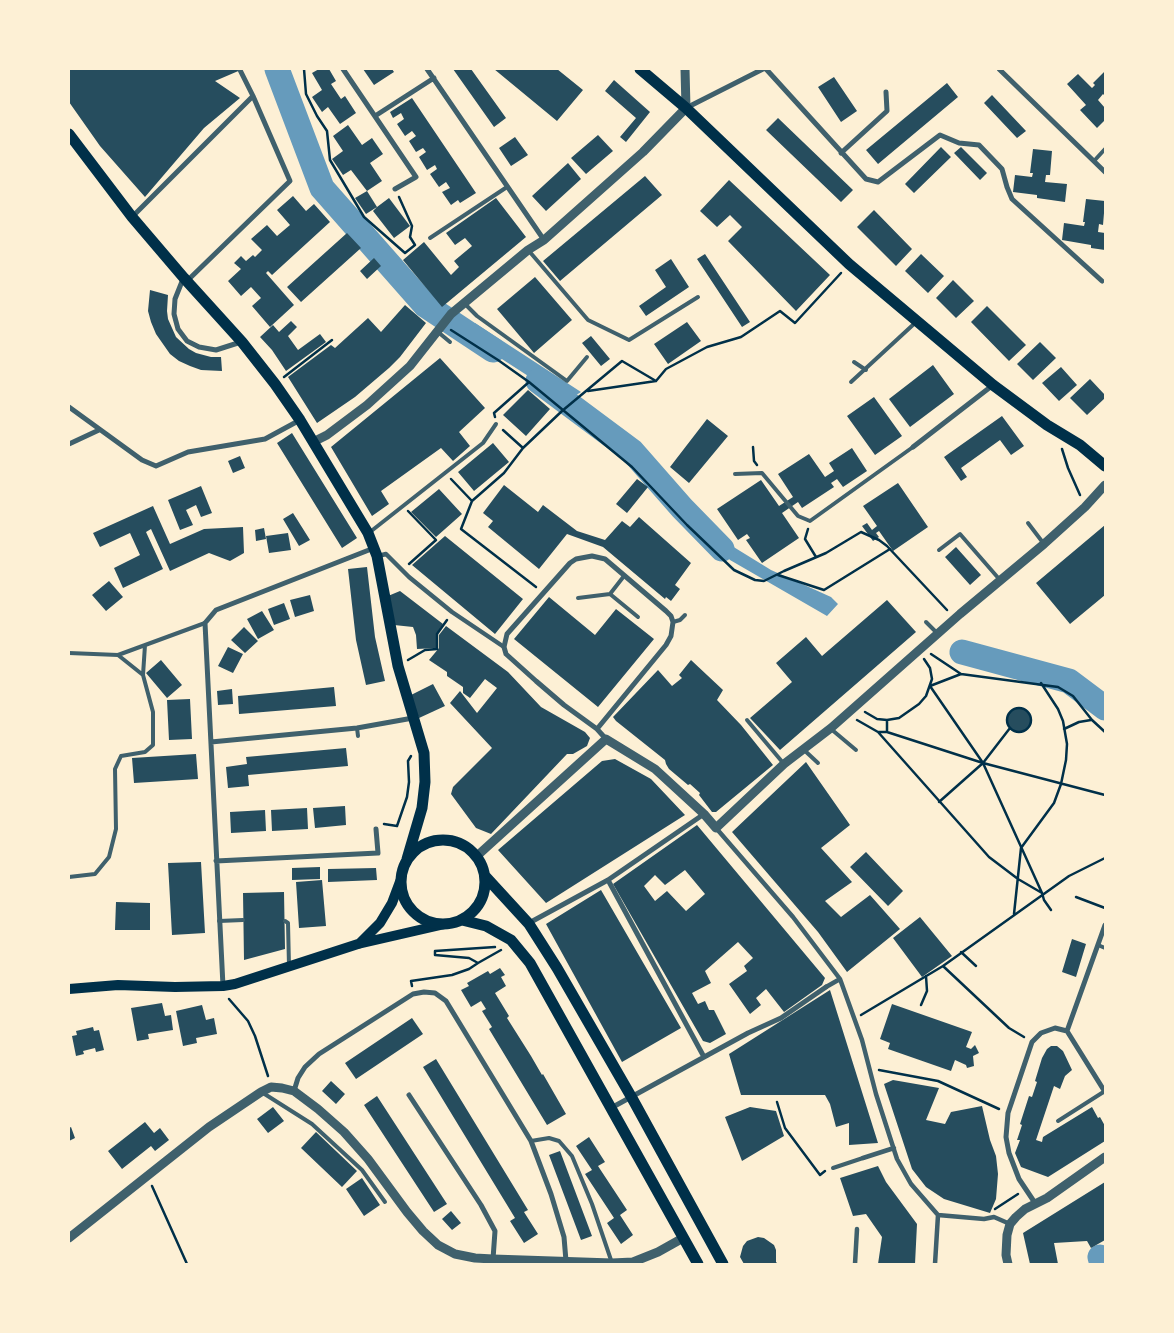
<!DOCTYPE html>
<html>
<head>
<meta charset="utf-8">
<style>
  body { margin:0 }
  #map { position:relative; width:1174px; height:1333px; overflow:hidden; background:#fdf0d5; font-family:"DejaVu Sans",sans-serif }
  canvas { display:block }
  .frame { position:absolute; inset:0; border:70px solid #fdf0d5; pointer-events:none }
</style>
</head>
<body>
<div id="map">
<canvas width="1174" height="1333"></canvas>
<div class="frame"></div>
</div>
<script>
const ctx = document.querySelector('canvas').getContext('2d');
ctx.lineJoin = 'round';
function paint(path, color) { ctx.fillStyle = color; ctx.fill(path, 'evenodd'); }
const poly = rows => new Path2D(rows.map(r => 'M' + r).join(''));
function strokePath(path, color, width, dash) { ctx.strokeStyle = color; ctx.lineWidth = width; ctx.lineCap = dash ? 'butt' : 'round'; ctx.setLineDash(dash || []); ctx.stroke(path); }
paint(poly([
  [475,323,581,392,567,401,463,334],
  [585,403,658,464,732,546,771,570,831,597,838,604,827,616,730,560,632,451,576,410]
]), '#669bbc');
strokePath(poly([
  [277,69,322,188,425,305,493,350],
  [538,381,632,451,682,508,722,549],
  [962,652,1069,681,1105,708],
  [1100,1257,1102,1264]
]), '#669bbc', 25);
paint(poly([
  [69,69,243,69,215,81,240,98,204,128,145,197,100,146,69,102],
  [319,69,329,69,336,81,331,84,341,99,345,96,356,113,340,124,328,107,322,112,312,97,322,90,312,73],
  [363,69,392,69,394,72,374,85],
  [453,69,471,69,506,118,494,127],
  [494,69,557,69,583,90,557,121],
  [1105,71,1105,96,1103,94,1098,100,1105,108,1105,120,1097,128,1080,110,1086,105,1067,84,1078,74,1092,88,1095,85,1093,83],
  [834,77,857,111,841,122,818,87],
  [614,80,650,112,626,142,620,137,636,118,605,91],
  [947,83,958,97,878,164,866,150],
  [992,95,1026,131,1017,138,984,103],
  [412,98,476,193,460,203,458,200,451,205,442,192,450,188,446,182,439,187,430,174,437,169,435,165,427,170,419,157,426,152,423,148,416,152,409,141,416,136,412,131,405,136,397,124,404,119,401,113,393,118,390,112],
  [778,118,853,190,841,202,766,130],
  [348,125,362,145,372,138,383,154,370,163,382,181,367,191,351,170,343,175,332,159,343,151,333,136],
  [598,135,613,151,586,174,571,158],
  [515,137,528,155,511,166,499,148],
  [941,147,951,157,914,193,905,184],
  [961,147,987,173,980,180,954,153],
  [1033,149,1052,151,1050,175,1046,175,1045,182,1067,184,1065,202,1037,198,1037,195,1013,192,1015,175,1032,177,1033,173,1030,173],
  [568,163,581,179,546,211,532,196],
  [645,176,662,195,560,281,543,261],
  [729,180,830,275,796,311,728,241,742,227,730,215,717,227,700,211],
  [367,191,377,207,389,198,410,226,394,238,373,211,377,207,366,214,355,198],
  [293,196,306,211,314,204,330,222,272,275,268,271,266,273,294,305,270,327,252,306,261,298,251,287,241,296,228,281,241,269,234,263,241,256,246,261,253,255,255,257,262,250,251,239,267,225,277,236,290,225,277,210],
  [496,198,526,237,442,307,403,260,424,242,451,275,459,267,454,261,472,246,465,238,455,245,446,233],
  [1086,199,1105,201,1103,225,1099,224,1098,232,1105,233,1105,250,1091,248,1091,245,1062,240,1064,223,1084,226,1085,222,1083,222],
  [874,210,912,249,896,266,857,227],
  [347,233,361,248,301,302,287,287],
  [705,254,750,322,742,327,697,259],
  [921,254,944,276,928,293,905,271],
  [374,258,381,266,367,279,360,271],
  [671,259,689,287,646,316,639,306,666,287,655,270],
  [535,277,572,320,534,353,497,309],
  [953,280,974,301,956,318,936,298],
  [150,290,168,295,167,311,168,319,176,337,189,349,196,353,211,357,221,357,222,371,201,370,190,366,179,361,170,354,156,334,151,322,148,311],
  [405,305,426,323,400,357,389,368,355,397,317,423,288,377,331,345,335,348,368,318,381,332],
  [987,306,1026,345,1009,361,971,322],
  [291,321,297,327,288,336,298,350,320,334,326,342,286,371,272,350,260,337,273,325,279,332],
  [687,322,701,341,668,364,654,344],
  [591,336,610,359,601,366,582,343],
  [1040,342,1056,358,1033,380,1017,364],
  [440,358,485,408,459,432,470,446,453,461,441,448,381,491,389,504,372,516,331,447],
  [933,365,954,394,910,427,889,399],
  [1061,367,1077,385,1059,401,1042,383],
  [1090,379,1105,395,1105,398,1087,415,1070,398],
  [528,390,550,409,526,436,503,415],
  [874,397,902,436,875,455,847,416],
  [1002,416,1024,446,1011,455,1000,440,961,468,967,477,961,481,944,457],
  [707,419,728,436,689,483,670,467],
  [292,433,357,538,342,548,277,443],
  [493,443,509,462,474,491,458,472],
  [852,448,867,471,843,487,837,479,831,483,834,487,802,508,798,502,782,513,799,538,762,563,746,540,750,538,747,534,738,540,717,509,761,480,779,506,793,497,778,474,809,454,825,477,834,471,829,463],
  [240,456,245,468,233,473,228,461],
  [637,479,648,487,627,513,616,504],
  [898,483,928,527,893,551,879,531,876,533,879,537,873,541,862,526,867,523,872,530,877,526,863,506],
  [504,485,538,512,543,505,577,531,605,540,622,521,630,527,639,517,691,563,675,585,680,589,671,601,666,597,665,599,603,547,567,534,539,569,488,527,493,521,483,513],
  [201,486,212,513,201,517,196,505,186,510,193,525,180,530,168,500],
  [439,489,462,514,436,537,411,512],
  [153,506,170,544,204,529,243,527,244,553,230,561,209,553,170,571,151,529,146,532,163,569,123,588,114,568,140,555,130,533,100,547,93,533],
  [293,513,310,540,299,546,283,519],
  [1105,525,1105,595,1070,624,1036,583],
  [264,528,266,539,256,541,255,530],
  [288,533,291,550,269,553,266,536],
  [445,536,523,599,495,634,412,565],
  [956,547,981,575,970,585,945,557],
  [367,567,375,637,385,681,366,685,356,640,348,569],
  [109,581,123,597,106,611,92,595],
  [400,591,443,624,436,635,436,648,417,649,416,635,413,627,394,625,388,596],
  [310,595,314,611,295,617,290,600],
  [549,597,595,635,616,609,654,639,598,707,514,639],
  [887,600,916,632,780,750,750,718,792,682,776,663,806,637,822,656],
  [284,603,290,619,274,625,268,609],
  [262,611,274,630,258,639,247,619],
  [446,626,508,672,541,707,585,732,590,738,587,746,573,754,567,754,491,834,476,828,451,794,453,787,492,748,450,703,460,691,477,713,497,688,485,679,470,698,463,693,463,687,447,676,447,672,429,660,439,648,439,635],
  [244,627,258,641,245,653,231,640],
  [228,647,243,654,233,673,218,666],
  [161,660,182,685,167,698,146,673],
  [691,660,723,690,717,700,741,725,773,765,716,812,712,812,699,795,700,793,690,784,688,785,669,769,666,764,665,760,616,721,613,717,658,670,672,686,682,678,679,675],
  [433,684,445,706,419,718,409,696],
  [334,687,336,706,239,714,238,696],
  [232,689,233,704,218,705,217,691],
  [190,699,192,739,169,740,167,700],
  '1007 720a12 12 0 1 1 24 0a12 12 0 1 1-24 0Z',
  [346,748,348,766,248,775,249,786,228,788,226,767,247,764,246,757],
  [196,754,198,779,134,783,132,758],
  [615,759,651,779,685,815,546,903,498,850,602,761],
  [806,762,850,825,821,848,852,882,825,901,841,917,870,895,900,929,847,972,818,932,732,832],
  [345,806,346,825,315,828,313,808],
  [307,808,308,829,272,831,271,810],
  [265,810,266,831,231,833,230,812],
  [697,825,825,978,822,985,784,1012,766,989,756,998,761,1005,750,1014,729,984,747,971,744,966,753,958,738,942,705,971,711,983,692,993,698,1004,705,1001,709,1010,714,1010,726,1034,710,1043,703,1041,613,884],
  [685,870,705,894,686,911,667,891,655,901,644,886,655,875,665,885],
  [866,852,903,891,888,906,850,867],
  [201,862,205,933,172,935,168,863],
  [320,867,320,879,292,880,292,868],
  [376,868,377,880,328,882,328,869],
  [322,880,326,926,299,928,296,882],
  [601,890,681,1028,622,1062,546,924],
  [284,892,285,949,244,960,243,893],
  [116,902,150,903,150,930,115,930],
  [920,917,952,956,922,977,893,938],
  [1072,939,1086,944,1076,977,1062,972],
  [500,968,505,975,501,977,506,986,495,993,509,1016,507,1018,531,1056,542,1075,543,1074,566,1114,547,1125,489,1029,492,1027,482,1011,486,1009,481,1001,471,1007,461,990,469,986,467,983,488,971,490,974],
  [830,990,878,1143,849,1145,849,1123,836,1127,830,1104,825,1095,741,1095,729,1054],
  [162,1003,165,1016,171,1015,173,1030,148,1034,149,1039,137,1041,131,1008],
  [892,1004,972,1032,966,1047,971,1049,975,1045,979,1053,973,1056,974,1066,967,1068,966,1065,955,1060,951,1071,888,1049,890,1043,880,1039],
  [202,1005,206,1020,214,1018,217,1034,196,1038,197,1043,183,1046,176,1011],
  [412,1018,423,1034,356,1079,345,1063],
  [93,1027,94,1031,99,1030,104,1050,96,1052,95,1048,83,1051,84,1054,76,1056,72,1036,77,1035,76,1031],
  [1051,1046,1057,1046,1063,1051,1072,1070,1065,1076,1060,1089,1054,1086,1036,1140,1042,1142,1043,1137,1092,1107,1098,1118,1100,1117,1105,1126,1105,1141,1048,1177,1021,1167,1015,1153,1020,1140,1017,1140,1022,1125,1020,1124,1029,1096,1032,1097,1037,1082,1035,1081,1042,1058,1047,1049],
  [436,1059,528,1210,524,1212,538,1234,524,1243,510,1221,515,1218,423,1067],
  [893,1080,939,1088,926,1120,945,1124,951,1112,982,1106,990,1140,996,1156,998,1174,996,1199,990,1213,944,1199,926,1187,912,1169,884,1084],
  [331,1081,345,1094,336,1104,322,1091],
  [377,1096,447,1204,434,1212,364,1105],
  [273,1107,284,1121,268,1133,257,1119],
  [750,1107,776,1111,784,1136,742,1161,725,1117],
  [145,1122,154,1133,160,1128,169,1140,155,1151,151,1146,122,1169,108,1151],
  [71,1127,75,1138,69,1141,69,1128],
  [316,1132,357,1171,342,1187,301,1148],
  [589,1137,605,1162,598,1166,627,1210,620,1215,633,1235,621,1244,607,1223,614,1218,585,1174,592,1170,576,1146],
  [560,1151,592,1236,581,1240,549,1155],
  [878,1166,886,1182,917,1224,915,1264,878,1264,882,1237,866,1214,853,1216,840,1178],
  [362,1178,380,1205,364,1216,346,1189],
  [1105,1182,1105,1240,1091,1248,1087,1241,1054,1243,1058,1264,1030,1264,1023,1233],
  [451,1211,461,1223,452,1230,442,1219],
  [758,1237,764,1238,774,1245,776,1250,776,1262,778,1264,744,1264,740,1257,743,1246,747,1241]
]), '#264d5e');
strokePath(poly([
  [304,69,306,94,317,116,327,131,330,160,364,217,405,253,415,245,410,237,412,226,399,197],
  [451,330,498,360,529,382,632,467,687,525,734,570,755,580,764,581,784,571,826,553,861,532,879,540,887,546,947,610],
  [284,377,332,340],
  [588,391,656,381,666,369,707,347,741,337,780,311,795,323,841,273],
  [495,417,494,413,529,382],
  [503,430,523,448],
  [753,447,754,461,757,465],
  [1062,449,1068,468,1080,495],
  [451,479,472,501],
  [408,511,436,540,409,564],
  [808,529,805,539,816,557],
  [778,575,824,590,890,549],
  [536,587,461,529,472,501,504,473,523,448,562,411,622,361,656,381],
  [931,654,961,674],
  [408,660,425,650,437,649,437,634,447,620],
  '1007 720a12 12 0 1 1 24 0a12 12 0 1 1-24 0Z',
  [865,712,877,719,887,720,899,718,919,704,926,696,932,679,930,668,924,659],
  [857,720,878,732,989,857,1018,879,1042,893,1044,900,1051,910],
  [887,720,887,732],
  [1064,729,1079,722,1091,720],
  [878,732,887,732,983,763,1105,795],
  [939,802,983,763,1010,728],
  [384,824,397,826,407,797,409,782,408,761,411,756],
  [1042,893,983,763,930,686,961,674,1058,687,1073,696,1092,720,1105,732],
  [1076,897,1105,908],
  [1014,914,1021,848,1054,803,1061,784,1066,760,1067,744,1063,721,1058,709,1041,683],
  [961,952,976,966],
  [478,963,501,950],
  [943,966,1069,876,1105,858],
  [412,986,411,981,452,975,469,969,478,963,469,958,435,955,435,951,495,947],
  [229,999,248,1021,255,1036,268,1076],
  [921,1005,927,991,926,976],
  [861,1015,943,966,1009,1028,1024,1037],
  [879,1070,938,1081,999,1109],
  [777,1102,785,1128,820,1175,825,1171],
  [152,1186,187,1264],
  [995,1209,1018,1194]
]), '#003049', 2.5);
strokePath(poly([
  [1094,161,1105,149],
  [430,238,507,187],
  [529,251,588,320,629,340,698,297],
  [465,304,477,316,567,381,587,357],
  [438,332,450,342],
  [854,362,866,370],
  [851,382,915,323],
  [735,474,762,473,798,516,810,521,913,447],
  [1028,523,1044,544],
  [370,532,483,443,496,424],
  [939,550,960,534,1000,580],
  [624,576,610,594,638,617],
  [578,598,610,594],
  [673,622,680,620,685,615],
  [926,622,937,633],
  [69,653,118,655,205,623],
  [143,675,145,645],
  [747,720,784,764],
  [357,728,358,736],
  [831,729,856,750],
  [803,749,818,763],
  [69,877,95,874,109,857,116,829,115,769,121,756,145,752,153,745,153,712,143,675,118,655],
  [219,921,243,920],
  [285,921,288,923,289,966],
  [1098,945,1105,948],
  [263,1093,312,1124,362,1170,385,1202],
  [1058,1121,1105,1091],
  [531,1141,549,1138,559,1141,572,1156,592,1204,612,1263],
  [833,1168,863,1158]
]), '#3f606c', 4);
strokePath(poly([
  [378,556,386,554,409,577,452,612,504,647],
  [716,828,793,917,840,979,862,1040,876,1094,897,1159,911,1184,938,1215,935,1264],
  [826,987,840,979],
  [863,1158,894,1148],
  [938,1215,984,1219,994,1217,1010,1224],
  [855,1264,857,1229]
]), '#3f606c', 4.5);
strokePath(poly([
  [343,69,416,177,395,189],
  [427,69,544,240],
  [766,69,866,179,878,182,940,135,959,143,979,145,1002,169,1007,187,1012,199,1102,281],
  [999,69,1105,172],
  [686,108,763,69],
  [375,116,434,78],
  [841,153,887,111,886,92],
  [132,217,253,96],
  [183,279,175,299,174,314,178,329,187,341,199,347,216,350,241,342],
  [187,281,290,181,253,96,240,70],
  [69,407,142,460,156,466,188,452,265,439,300,420],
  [69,444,99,430],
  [913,447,993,385],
  [597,729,666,645,671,636,673,622,671,616,666,611,605,559,592,556,576,559,570,563,507,634,504,647,506,654,536,681,564,705,597,729,606,739],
  [211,742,357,728,413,718],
  [216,861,378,853,376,829],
  [608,880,704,1057],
  [529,923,608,880,704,814],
  [223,986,205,623,216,610,374,548],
  [1067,1031,1105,925],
  [294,1091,298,1078,305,1067,319,1054,413,994,424,992,435,993,446,1001,531,1141,551,1194,564,1237,566,1261],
  [409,1095,481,1205,495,1231,493,1259],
  [611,1108,748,1033,781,1018,826,987],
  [1035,1203,1019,1179,1009,1153,1006,1137,1008,1113,1032,1042,1041,1033,1055,1028,1067,1031,1105,1092]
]), '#3f606c', 5);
strokePath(poly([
  [313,442,327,435,367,405,410,366,451,314,528,250,544,240,643,152,686,108,685,69],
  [478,855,606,739,655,769,704,814,716,828,784,764,831,728,960,614,1044,544,1085,507,1105,485],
  [69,1238,209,1127,261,1092,271,1087,282,1088,294,1091,318,1109,344,1132,368,1159,407,1212,423,1231,438,1245,455,1254,475,1258,493,1259,612,1263,633,1262,658,1252,683,1238],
  [1008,1264,1006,1255,1007,1235,1010,1224,1016,1217,1025,1209,1047,1198,1105,1157]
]), '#3f606c', 9);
strokePath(poly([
  [359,944,380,923,392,903,401,879],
  [69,989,118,985,175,987,223,986,235,984,358,944,445,924]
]), '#003049', 10);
strokePath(poly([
  [640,69,686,108,849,264,993,385,1047,425,1080,445,1105,466],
  [69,134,132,217,184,278,242,342,275,384,300,420,368,533,377,556,398,666,424,753,425,782,422,808,407,859],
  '401 882a42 42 0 1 1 84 0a42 42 0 1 1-84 0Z',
  [485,876,529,924,557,968,632,1098,723,1264],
  [462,920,486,926,511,940,530,963,698,1264]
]), '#003049', 11);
</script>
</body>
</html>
